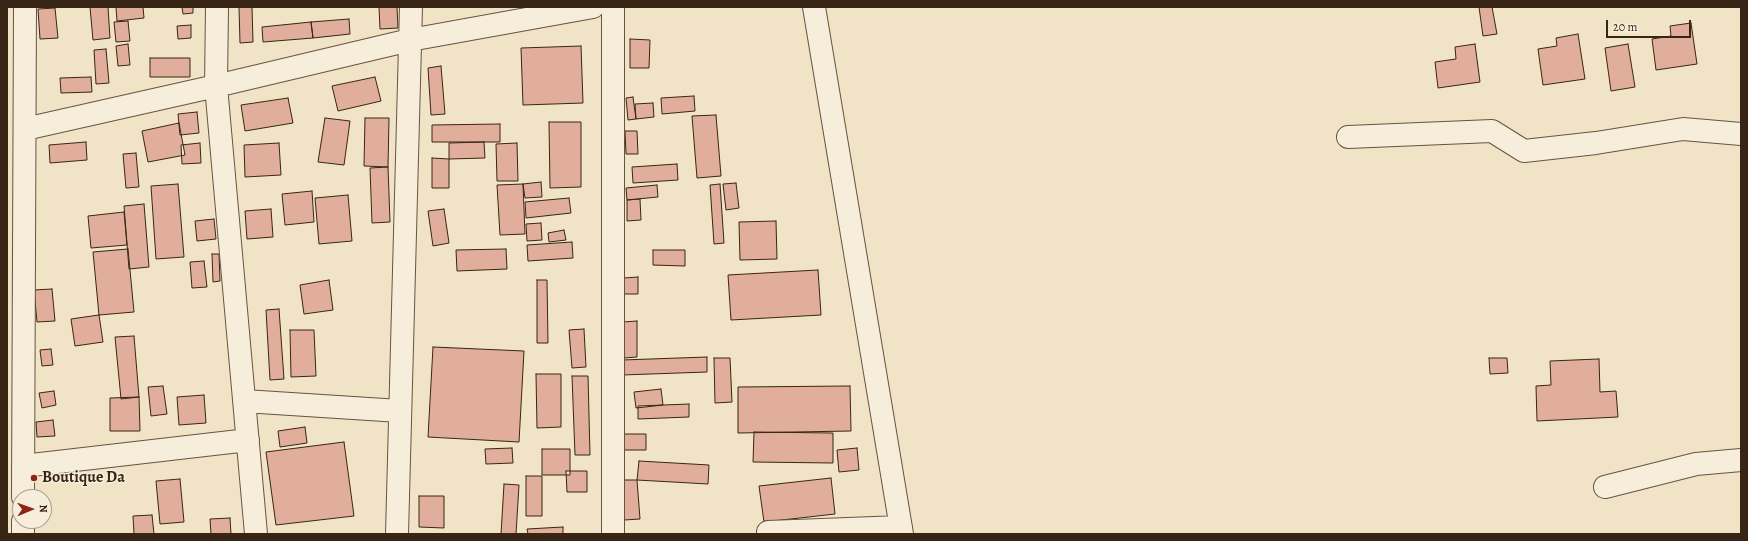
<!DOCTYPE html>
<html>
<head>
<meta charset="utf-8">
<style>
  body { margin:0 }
  #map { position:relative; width:1748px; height:541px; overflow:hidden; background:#f1e3c6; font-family:Alegreya,serif }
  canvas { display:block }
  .frame { position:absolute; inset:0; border:8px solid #382516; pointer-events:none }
  .north { position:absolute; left:12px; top:489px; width:40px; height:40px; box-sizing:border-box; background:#f6edda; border:1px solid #aa9d8c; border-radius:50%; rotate:88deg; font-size:11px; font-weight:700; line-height:16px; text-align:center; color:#382516 }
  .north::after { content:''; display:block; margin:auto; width:14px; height:18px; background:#8f2418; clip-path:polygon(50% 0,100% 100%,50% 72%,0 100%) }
  .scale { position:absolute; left:1606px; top:20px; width:85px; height:18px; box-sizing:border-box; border:2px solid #382516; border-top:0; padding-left:5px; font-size:12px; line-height:14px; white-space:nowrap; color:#382516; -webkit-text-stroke:3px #f6edda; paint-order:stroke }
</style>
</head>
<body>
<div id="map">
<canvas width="1748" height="541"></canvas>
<div class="frame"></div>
<div class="north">N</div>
<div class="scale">20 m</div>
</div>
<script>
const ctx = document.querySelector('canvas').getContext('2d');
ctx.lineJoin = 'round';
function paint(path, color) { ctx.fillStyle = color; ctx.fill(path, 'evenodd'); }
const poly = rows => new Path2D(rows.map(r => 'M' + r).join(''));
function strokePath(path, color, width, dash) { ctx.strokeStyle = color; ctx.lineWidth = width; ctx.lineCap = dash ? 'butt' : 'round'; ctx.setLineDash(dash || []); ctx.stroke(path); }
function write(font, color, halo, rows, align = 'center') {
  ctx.font = font + ' Alegreya,serif'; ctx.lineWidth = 3; ctx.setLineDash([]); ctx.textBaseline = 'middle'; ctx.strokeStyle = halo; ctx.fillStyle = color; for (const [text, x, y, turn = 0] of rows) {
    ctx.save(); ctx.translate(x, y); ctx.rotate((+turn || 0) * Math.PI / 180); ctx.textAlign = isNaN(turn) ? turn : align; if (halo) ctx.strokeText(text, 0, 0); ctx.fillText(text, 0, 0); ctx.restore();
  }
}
const building = poly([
  [90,7,108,7,110,38,93,40,90,7],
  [116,7,143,7,144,18,117,21,116,7],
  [182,7,193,7,193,13,183,14,182,7],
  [239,7,252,7,253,42,240,43,239,7],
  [379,7,397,7,398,28,380,29,379,7],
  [1479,7,1492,7,1497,34,1483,36,1479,7],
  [55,8,58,38,40,39,38,9,55,8],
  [349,19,350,34,313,38,311,22,349,19],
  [128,21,130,41,116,42,114,22,128,21],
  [311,22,313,38,263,42,262,27,311,22],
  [1691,23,1697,64,1656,70,1652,39,1671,36,1670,26,1691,23],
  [191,25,191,38,178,39,177,26,191,25],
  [1578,34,1585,79,1543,85,1538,49,1557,46,1556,38,1578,34],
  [630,39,650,40,649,68,630,68,630,39],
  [128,44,130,65,118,66,116,46,128,44],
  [1475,44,1480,82,1438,88,1435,62,1456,59,1455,47,1475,44],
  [1628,44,1635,87,1611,91,1605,48,1628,44],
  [581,46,583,103,523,105,521,48,581,46],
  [106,49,109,83,96,84,94,50,106,49],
  [150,58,190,58,190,77,150,77,150,58],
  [441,66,445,114,431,115,428,68,441,66],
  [91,77,92,92,61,93,60,78,91,77],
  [375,77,381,101,338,111,332,86,375,77],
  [694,96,695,111,662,114,661,98,694,96],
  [633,97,636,119,628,120,626,98,633,97],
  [288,98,293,123,245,131,241,105,288,98],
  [653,103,654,117,636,119,635,104,653,103],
  [197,112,199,133,180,135,178,114,197,112],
  [716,115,721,176,697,178,692,116,716,115],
  [325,118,350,121,344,165,318,162,325,118],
  [365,118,389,118,388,167,364,166,365,118],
  [549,122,581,122,581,187,550,188,549,122],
  [179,123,185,155,148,162,142,131,179,123],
  [500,124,500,142,432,142,432,125,500,124],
  [625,131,637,131,638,154,626,154,625,131],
  [86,142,87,160,50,163,49,145,86,142],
  [484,142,485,158,449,159,449,143,484,142],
  [200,143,201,163,182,164,181,145,200,143],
  [279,143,281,175,245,177,244,145,279,143],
  [517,143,518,181,497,181,496,144,517,143],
  [136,153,139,187,126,188,123,154,136,153],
  [432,158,449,159,449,188,432,188,432,158],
  [677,164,678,180,633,183,632,167,677,164],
  [388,167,390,222,372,223,370,168,388,167],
  [541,182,542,197,525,198,523,184,541,182],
  [736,183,739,208,726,210,723,184,736,183],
  [178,184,184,257,156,259,151,186,178,184],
  [523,184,525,234,500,235,497,185,523,184],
  [720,184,724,243,714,244,710,185,720,184],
  [657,185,658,197,627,200,626,188,657,185],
  [312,191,314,222,285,225,282,194,312,191],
  [348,195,352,241,319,244,315,198,348,195],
  [569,198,571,213,526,218,525,202,569,198],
  [640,199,641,220,627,221,627,200,640,199],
  [144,204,149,267,129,269,124,206,144,204],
  [271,209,273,237,247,239,245,211,271,209],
  [444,209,449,243,433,246,428,211,444,209],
  [124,212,127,245,91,248,88,216,124,212],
  [214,219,216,239,197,241,195,221,214,219],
  [776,221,777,259,740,260,739,222,776,221],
  [541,223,542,240,527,241,526,224,541,223],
  [564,230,566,240,549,242,548,233,564,230],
  [572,242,573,258,528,261,527,245,572,242],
  [128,249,134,312,99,315,93,252,128,249],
  [506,249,507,269,457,271,456,250,506,249],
  [653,250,685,250,685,266,653,265,653,250],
  [212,254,219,254,220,281,213,282,212,254],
  [204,261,207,287,192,288,190,262,204,261],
  [818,270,821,315,731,320,728,275,818,270],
  [638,277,638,294,624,294,624,278,638,277],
  [329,280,333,310,304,314,300,285,329,280],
  [537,280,547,280,548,343,537,343,537,280],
  [52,289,55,321,37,322,34,290,52,289],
  [279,309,284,379,270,380,266,310,279,309],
  [99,315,103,342,75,346,71,319,99,315],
  [637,321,637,357,624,358,623,322,637,321],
  [584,329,586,367,572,368,569,330,584,329],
  [290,330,314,330,316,376,291,377,290,330],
  [134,336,139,397,121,399,115,337,134,336],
  [433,347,524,351,519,442,428,437,433,347],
  [51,349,53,365,42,366,40,350,51,349],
  [707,357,707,372,622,375,622,360,707,357],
  [714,358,730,358,732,402,715,403,714,358],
  [1489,358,1507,358,1508,373,1490,374,1489,358],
  [1599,359,1600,392,1616,391,1618,417,1537,421,1536,386,1551,385,1550,361,1599,359],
  [536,374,561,374,561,427,537,428,536,374],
  [572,376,588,376,590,455,575,455,572,376],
  [163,386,167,414,151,416,148,387,163,386],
  [850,386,851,431,738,433,738,387,850,386],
  [661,389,663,405,636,408,634,392,661,389],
  [54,391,56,405,42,408,39,393,54,391],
  [204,395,206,423,179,425,177,397,204,395],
  [139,397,140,431,110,431,110,398,139,397],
  [689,404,689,417,638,419,638,406,689,404],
  [53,420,55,436,37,437,36,422,53,420],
  [305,427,307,443,280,447,278,431,305,427],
  [754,432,833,433,833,463,753,462,754,432],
  [622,434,646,434,646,450,622,450,622,434],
  [344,442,354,516,276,525,266,452,344,442],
  [512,448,513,463,486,464,485,449,512,448],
  [857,448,859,470,839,472,837,450,857,448],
  [542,449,570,449,570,475,542,475,542,449],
  [639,461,709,465,708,484,637,480,639,461],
  [566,471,587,471,587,492,567,492,566,471],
  [526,476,542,476,542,516,526,516,526,476],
  [831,478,835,514,764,522,759,486,831,478],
  [180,479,184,522,160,524,156,481,180,479],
  [622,480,637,480,640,519,624,520,622,480],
  [504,484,519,485,516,534,501,534,504,484],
  [419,496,444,496,444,528,419,527,419,496],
  [152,515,154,534,134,534,133,516,152,515],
  [230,518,231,534,211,534,210,519,230,518],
  [563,527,563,534,528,534,527,529,563,527]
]);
paint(building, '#e0ae9b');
strokePath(building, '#382516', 1);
const minor = poly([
  [217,7,216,86,256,534],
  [613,7,613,534],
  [814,7,902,534],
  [25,129,216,86,410,40,593,7],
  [1348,137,1492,131,1524,151,1596,143,1683,129,1741,134],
  [244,401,400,411],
  [23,466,248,440],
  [1605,487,1696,464,1741,460],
  [23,497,25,7],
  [23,534,23,521],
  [397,534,411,7],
  [768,534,768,532,901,527]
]);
strokePath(minor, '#665442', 24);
strokePath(minor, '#f6edda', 22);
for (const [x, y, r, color] of [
  [34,478,4,"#8f2418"]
]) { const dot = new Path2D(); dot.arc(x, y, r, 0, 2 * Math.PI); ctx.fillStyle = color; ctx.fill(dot); strokePath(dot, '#f6edda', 1.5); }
write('bold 16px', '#382516', '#f6edda', [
  ["Boutique Da",42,478]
], 'left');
</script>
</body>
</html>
